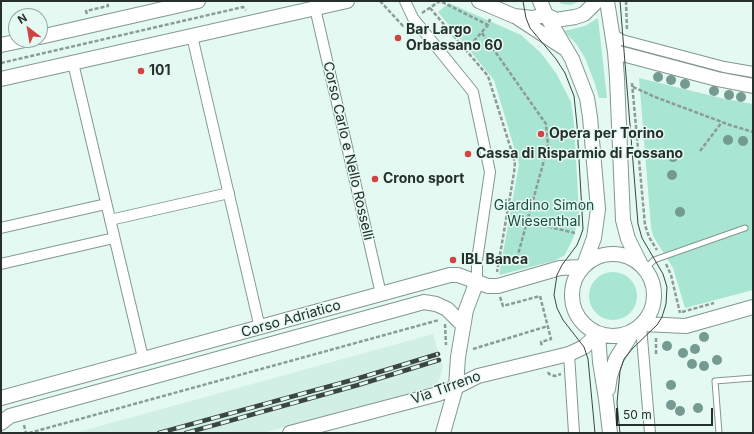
<!DOCTYPE html>
<html>
<head>
<meta charset="utf-8">
<style>
  body { margin:0 }
  #map { position:relative; width:754px; height:434px; overflow:hidden; background:#e3f9f2; font-family:Inter,sans-serif }
  canvas { display:block }
  .frame { position:absolute; inset:0; border:2px solid #262f2c; pointer-events:none }
  .north { position:absolute; left:8px; top:8px; width:40px; height:40px; box-sizing:border-box; background:#e3f9f2; border:1px solid #97a8a3; border-radius:50%; rotate:329deg; font-size:11px; font-weight:700; line-height:16px; text-align:center; color:#262f2c }
  .north::after { content:''; display:block; margin:auto; width:14px; height:18px; background:#d14242; clip-path:polygon(50% 0,100% 100%,50% 72%,0 100%) }
  .scale { position:absolute; left:616px; top:408px; width:97px; height:18px; box-sizing:border-box; border:2px solid #262f2c; border-top:0; padding-left:5px; font-size:12px; line-height:14px; white-space:nowrap; color:#262f2c; -webkit-text-stroke:3px #e3f9f2; paint-order:stroke }
</style>
</head>
<body>
<div id="map">
<canvas width="754" height="434"></canvas>
<div class="frame"></div>
<div class="north">N</div>
<div class="scale">50 m</div>
</div>
<script>
const ctx = document.querySelector('canvas').getContext('2d');
ctx.lineJoin = 'round';
function paint(path, color) { ctx.fillStyle = color; ctx.fill(path, 'evenodd'); }
const poly = rows => new Path2D(rows.map(r => 'M' + r).join(''));
function strokePath(path, color, width, dash) { ctx.strokeStyle = color; ctx.lineWidth = width; ctx.lineCap = dash ? 'butt' : 'round'; ctx.setLineDash(dash || []); ctx.stroke(path); }
function write(font, color, halo, rows, align = 'center') {
  ctx.font = font + ' Inter,sans-serif'; ctx.lineWidth = 3; ctx.setLineDash([]); ctx.textBaseline = 'middle'; ctx.strokeStyle = halo; ctx.fillStyle = color; for (const [text, x, y, turn = 0] of rows) {
    ctx.save(); ctx.translate(x, y); ctx.rotate((+turn || 0) * Math.PI / 180); ctx.textAlign = isNaN(turn) ? turn : align; if (halo) ctx.strokeText(text, 0, 0); ctx.fillText(text, 0, 0); ctx.restore();
  }
}
paint(poly([
  [433,334,443,367,437,386,263,433,75,433]
]), '#d1efe5');
paint(poly([
  [557,1,581,1,570,5,562,4],
  [449,3,521,35,541,53,556,73,571,102,574,124,579,213,574,236,565,255,554,261,499,275,519,164,494,80,438,12],
  [598,18,607,98,599,98,595,84,585,58,577,45,564,31,585,26],
  [639,78,725,99,753,104,753,290,685,308,673,268,653,236,651,227],
  '589 296a24 24 0 1 1 48 0a24 24 0 1 1-48 0Z'
]), '#a9e5d3');
const lane = poly([
  [645,269,654,260,745,228],
  [719,433,715,381,753,378]
]);
const street = poly([
  [405,1,413,18,473,92,490,172,477,260,477,281],
  [315,8,381,294],
  [612,34,622,40,724,67,753,72],
  [192,36,260,328],
  [73,63,143,358],
  [110,220,229,193],
  [1,228,106,204],
  [1,264,114,238],
  [641,326,650,433],
  [569,354,574,433]
]);
const secondary = poly([
  [479,1,514,16,532,18,546,15],
  [540,1,546,15,572,59,587,98,590,117,598,209,594,238,584,265],
  [607,1,615,52,617,78,623,220,628,239,641,265],
  [546,15,556,20,575,17,584,14,597,1],
  [518,18,564,48],
  [40,37,198,1],
  [1,45,25,40],
  [615,52,717,79,753,86],
  [1,79,347,1],
  '572 295a41 41 0 1 1 82 0a41 41 0 1 1-82 0Z',
  [643,324,686,326,753,307],
  [598,334,600,362,606,399,610,433],
  [608,389,610,376,616,359,634,330],
  [1,398,450,275,458,275,488,286,498,286,560,268,582,267],
  [1,423,10,416,424,302,436,304,447,309,463,325],
  [290,433,438,394,456,387,478,376,569,354,584,347,598,334],
  [443,433,456,387,458,357,466,310,477,281]
]);
strokePath(lane, '#839791', 7);
strokePath(street, '#839791', 12);
strokePath(secondary, '#839791', 16);
strokePath(poly([
  [380,1,403,26,404,25],
  [626,1,627,30],
  [430,8,488,76,515,162,514,173,497,272],
  [422,13,440,1,488,25],
  [87,14,86,11,108,6,107,1],
  [482,33,546,124,548,146,517,258,500,256],
  [466,50,488,25,490,19],
  [1,63,243,7,246,10],
  [632,83,645,225,649,237,657,250],
  [633,87,655,97,730,125,753,132],
  [700,151,722,122],
  [507,217,575,233],
  [666,264,671,275,680,313],
  [500,297,503,306,540,296,551,339,541,342,542,347],
  [682,312,714,303],
  [445,324,446,345],
  [656,338,656,355],
  [473,349,548,326],
  [548,372,549,374,555,376,561,374],
  [24,425,26,433],
  [29,433,439,320]
]), '#8b9b96', 2.5, [4, 2]);
strokePath(lane, '#fff', 5);
strokePath(street, '#fff', 10);
strokePath(secondary, '#fff', 14);
strokePath(poly([
  [523,1,526,18,530,28,556,59,565,73,574,96,577,125,583,229,581,235,577,245,562,265,557,275,554,295,557,308,563,320,584,347,588,359,595,433],
  [620,433,617,403,620,371,624,359,633,348,657,325,662,317,666,304,667,287,663,274,642,238,638,224,620,1]
]), '#3b4542', 1);
const rail = poly([
  [159,433,356,379,438,354],
  [186,433,358,385,439,360]
]);
strokePath(rail, '#3b4542', 4.5);
strokePath(rail, '#e3f9f2', 3, [9]);
ctx.fillStyle = '#749a91';
for (const [x, y] of [
  [658,77],
  [671,80],
  [685,84],
  [714,91],
  [729,95],
  [741,97],
  [728,140],
  [743,141],
  [673,157],
  [672,175],
  [680,212],
  [704,337],
  [667,346],
  [695,349],
  [683,353],
  [717,360],
  [692,364],
  [704,366],
  [671,385],
  [671,405],
  [698,408],
  [680,411]
]) { ctx.beginPath(); ctx.arc(x, y, 5, 0, 2 * Math.PI); ctx.fill(); }
for (const [x, y, r, color] of [
  [398,38,4,"#d14242"],
  [141,71,4,"#d14242"],
  [541,134,4,"#d14242"],
  [468,154,4,"#d14242"],
  [375,179,4,"#d14242"],
  [453,260,4,"#d14242"]
]) { const dot = new Path2D(); dot.arc(x, y, r, 0, 2 * Math.PI); ctx.fillStyle = color; ctx.fill(dot); strokePath(dot, '#e3f9f2', 1.5); }
write('bold 14px', '#262f2c', '#e3f9f2', [
  ["Bar Largo",406,30],
  ["Orbassano 60",406,46],
  ["101",149,71],
  ["Opera per Torino",549,134],
  ["Cassa di Risparmio di Fossano",476,154],
  ["Crono sport",383,179],
  ["IBL Banca",461,260]
], 'left');
write('14px', '#262f2c', '#e3f9f2', [
  ["Corso Carlo e Nello Rosselli",348,151,77],
  ["Corso Adriatico",291,319,-16],
  ["Via Tirreno",446,388,-20]
]);
write('14px', '#1a4d41', '#e3f9f2', [
  ["Giardino Simon",544,206],
  ["Wiesenthal",544,222]
]);
</script>
</body>
</html>
